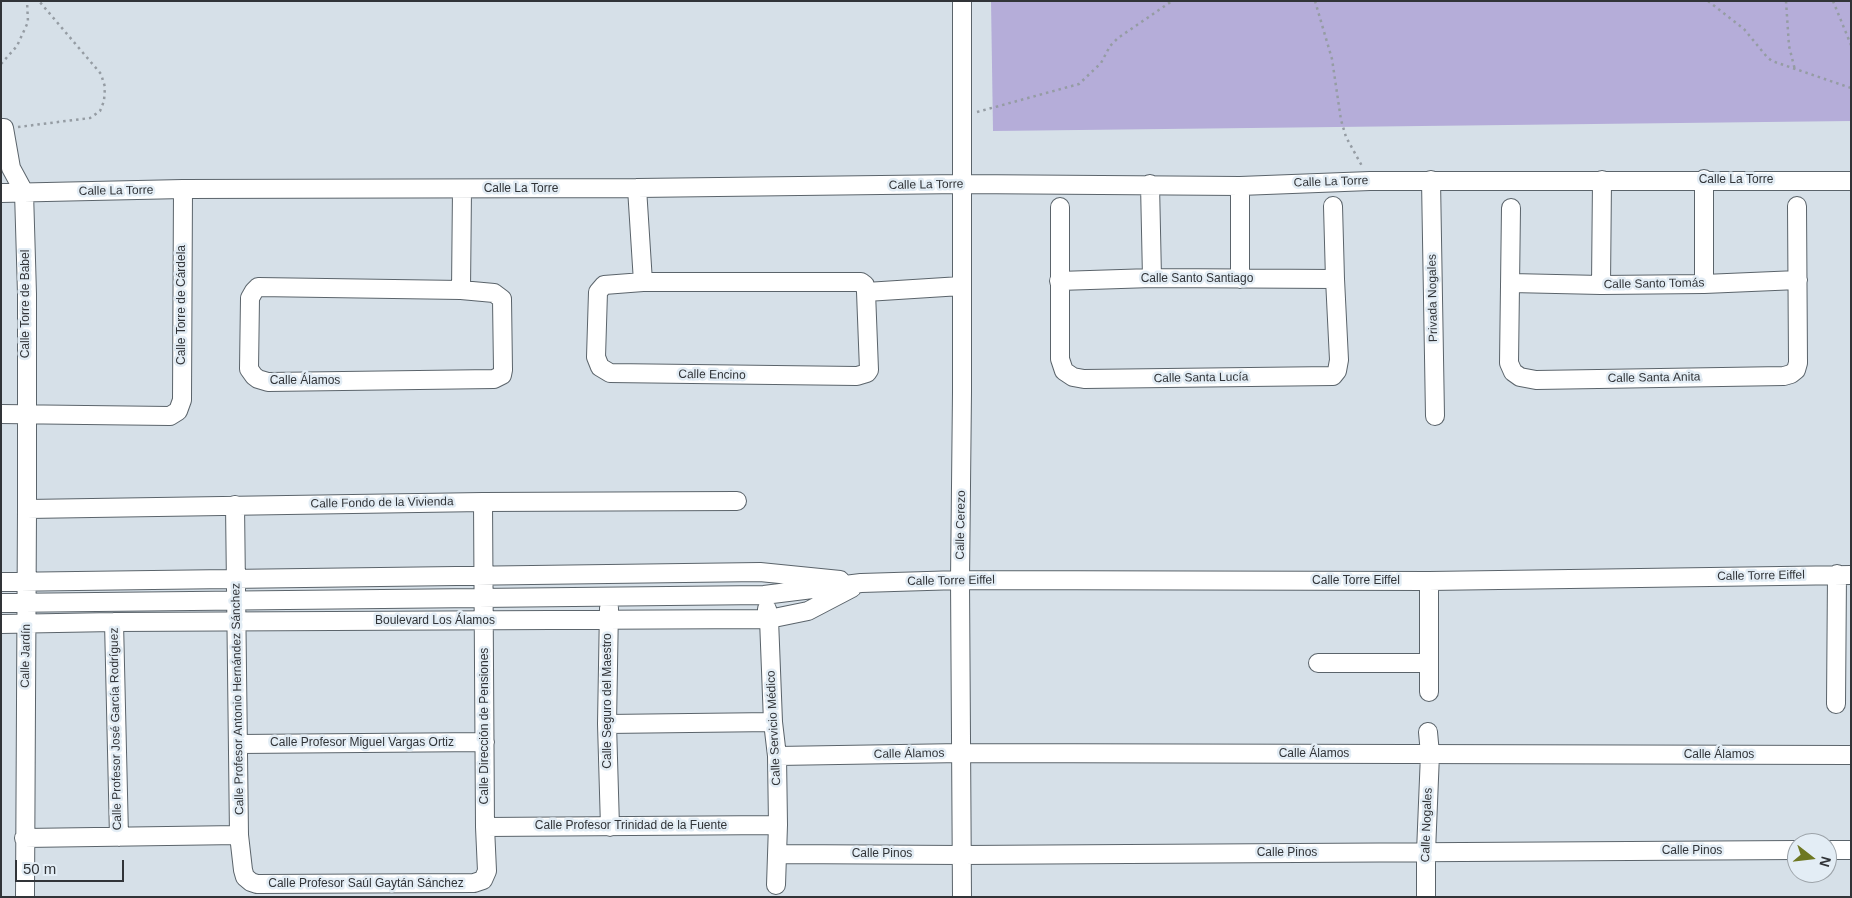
<!DOCTYPE html>
<html>
<head>
<meta charset="utf-8">
<style>
  body { margin:0 }
  #map { position:relative; width:1852px; height:898px; overflow:hidden; background:#d6e0e8; font-family:Helvetica,sans-serif }
  canvas { display:block }
  .frame { position:absolute; inset:0; border:2px solid #313438; pointer-events:none }
  .north { position:absolute; left:1787px; top:833px; width:50px; height:50px; box-sizing:border-box; background:#e3edf5; border:1px solid #9ca3a9; border-radius:50%; rotate:106deg; font-size:14px; font-weight:700; line-height:20px; text-align:center; color:#313438 }
  .north::after { content:''; display:block; margin:auto; width:18px; height:22px; background:#6e7822; clip-path:polygon(50% 0,100% 100%,50% 72%,0 100%) }
  .scale { position:absolute; left:15px; top:860px; width:109px; height:22px; box-sizing:border-box; border:2px solid #313438; border-top:0; padding-left:6px; font-size:15px; line-height:18px; white-space:nowrap; color:#313438; -webkit-text-stroke:4px #e3edf5; paint-order:stroke }
</style>
</head>
<body>
<div id="map">
<canvas width="1852" height="898"></canvas>
<div class="frame"></div>
<div class="north">N</div>
<div class="scale">50 m</div>
</div>
<script>
const ctx = document.querySelector('canvas').getContext('2d');
ctx.lineJoin = 'round';
function paint(path, color) { ctx.fillStyle = color; ctx.fill(path, 'evenodd'); }
const poly = rows => new Path2D(rows.map(r => 'M' + r).join(''));
function strokePath(path, color, width, dash) { ctx.strokeStyle = color; ctx.lineWidth = width; ctx.lineCap = dash ? 'butt' : 'round'; ctx.setLineDash(dash || []); ctx.stroke(path); }
function write(font, color, halo, rows, align = 'center') {
  ctx.font = font + ' Helvetica,sans-serif'; ctx.lineWidth = 5; ctx.setLineDash([]); ctx.textBaseline = 'middle'; ctx.strokeStyle = halo; ctx.fillStyle = color; for (const [text, x, y, turn = 0] of rows) {
    ctx.save(); ctx.translate(x, y); ctx.rotate((+turn || 0) * Math.PI / 180); ctx.textAlign = isNaN(turn) ? turn : align; if (halo) ctx.strokeText(text, 0, 0); ctx.fillText(text, 0, 0); ctx.restore();
  }
}
paint(poly([
  [991,1,1851,1,1851,121,993,131]
]), '#b5add9');
const minor = poly([
  [962,1,962,392,960,580,962,897],
  [1,128,4,128,11,168,24,192,27,294,27,509,25,897],
  [1431,180,1435,416],
  [1150,184,1152,278],
  [1240,186,1240,279],
  [637,188,643,282],
  [1,193,183,189,637,188,962,184,1240,186,1370,181,1851,181],
  [1060,207,1060,359,1064,371,1073,377,1084,379,1333,376,1337,371,1339,360,1335,279,1333,206],
  [1511,208,1509,363,1513,372,1520,377,1536,380,1784,376,1791,374,1796,370,1798,363,1797,206],
  [1059,281,1152,278,1335,279],
  [643,282,861,282,865,285,866,292,869,370,867,373,857,376,610,373,600,367,596,357,598,292,604,285,643,282],
  [1511,283,1601,285,1704,284,1798,280],
  [1704,284,1704,179],
  [1601,285,1602,180],
  [258,287,461,290,494,293,502,299,503,370,502,375,494,379,268,382,258,379,254,376,249,369,250,298,254,291,258,287],
  [461,290,462,189],
  [866,292,961,286],
  [1,414,170,416,178,411,182,400,183,189],
  [235,505,239,835,243,870,245,877,251,882,257,884,474,883,483,880,487,871,485,827,483,502],
  [27,509,483,502,737,501],
  [1,582,760,572,840,580],
  [1,603,764,595,861,583,960,580,1429,581,1851,575],
  [609,608,607,724,610,827],
  [767,609,769,619,773,722,777,756,778,825,776,885],
  [114,622,119,837],
  [1,624,114,622,769,619,808,611,852,588],
  [1318,663,1429,663],
  [1429,692,1429,581],
  [1836,704,1837,574],
  [607,724,773,722],
  [239,744,485,742],
  [777,756,962,753,1851,755],
  [485,827,778,825],
  [24,838,239,835],
  [1827,850,1851,850],
  [777,854,962,855,1797,850],
  [1426,897,1426,852,1430,754,1428,732]
]);
strokePath(minor, '#5b646b', 20);
strokePath(poly([
  [1315,1,1332,59,1341,120,1346,137,1362,166],
  [1708,1,1744,29,1767,57,1772,61,1851,88],
  [1786,1,1789,46,1795,70],
  [1833,1,1851,45],
  [1,64,17,46,28,22,27,1],
  [977,112,1079,84,1101,63,1110,46,1118,38,1172,1],
  [18,127,90,118,100,111,104,101,105,87,101,74,39,1]
]), '#959ca3', 2.5, [2.5, 4]);
strokePath(minor, '#fff', 18);
write('12px', '#313438', '#e3edf5', [
  ["Calle La Torre",1736,180],
  ["Calle La Torre",1331,182,-2],
  ["Calle La Torre",926,185,-1],
  ["Calle La Torre",521,189],
  ["Calle La Torre",116,191,-1],
  ["Calle Santo Santiago",1197,279],
  ["Calle Santo Tomás",1654,284,-1],
  ["Privada Nogales",1433,298,-91],
  ["Calle Torre de Babel",26,304,-90],
  ["Calle Torre de Cárdela",182,305,-90],
  ["Calle Encino",712,375,1],
  ["Calle Santa Lucía",1201,378,-1],
  ["Calle Santa Anita",1654,378,-1],
  ["Calle Álamos",305,381],
  ["Calle Fondo de la Vivienda",382,503,-1],
  ["Calle Cerezo",961,525,-89],
  ["Calle Torre Eiffel",1761,576,-1],
  ["Calle Torre Eiffel",951,581,-1],
  ["Calle Torre Eiffel",1356,581],
  ["Boulevard Los Álamos",435,621],
  ["Calle Jardín",26,656,-89],
  ["Calle Profesor Antonio Hernández Sánchez",238,699,-91],
  ["Calle Seguro del Maestro",608,701,-90],
  ["Calle Dirección de Pensiones",485,726,-90],
  ["Calle Servicio Médico",774,728,-93],
  ["Calle Profesor José García Rodríguez",116,729,-91],
  ["Calle Profesor Miguel Vargas Ortiz",362,743],
  ["Calle Álamos",909,754,-1],
  ["Calle Álamos",1314,754],
  ["Calle Álamos",1719,755],
  ["Calle Nogales",1427,825,-88],
  ["Calle Profesor Trinidad de la Fuente",631,826],
  ["Calle Pinos",1692,851],
  ["Calle Pinos",1287,853],
  ["Calle Pinos",882,854],
  ["Calle Profesor Saúl Gaytán Sánchez",366,884]
]);
</script>
</body>
</html>
